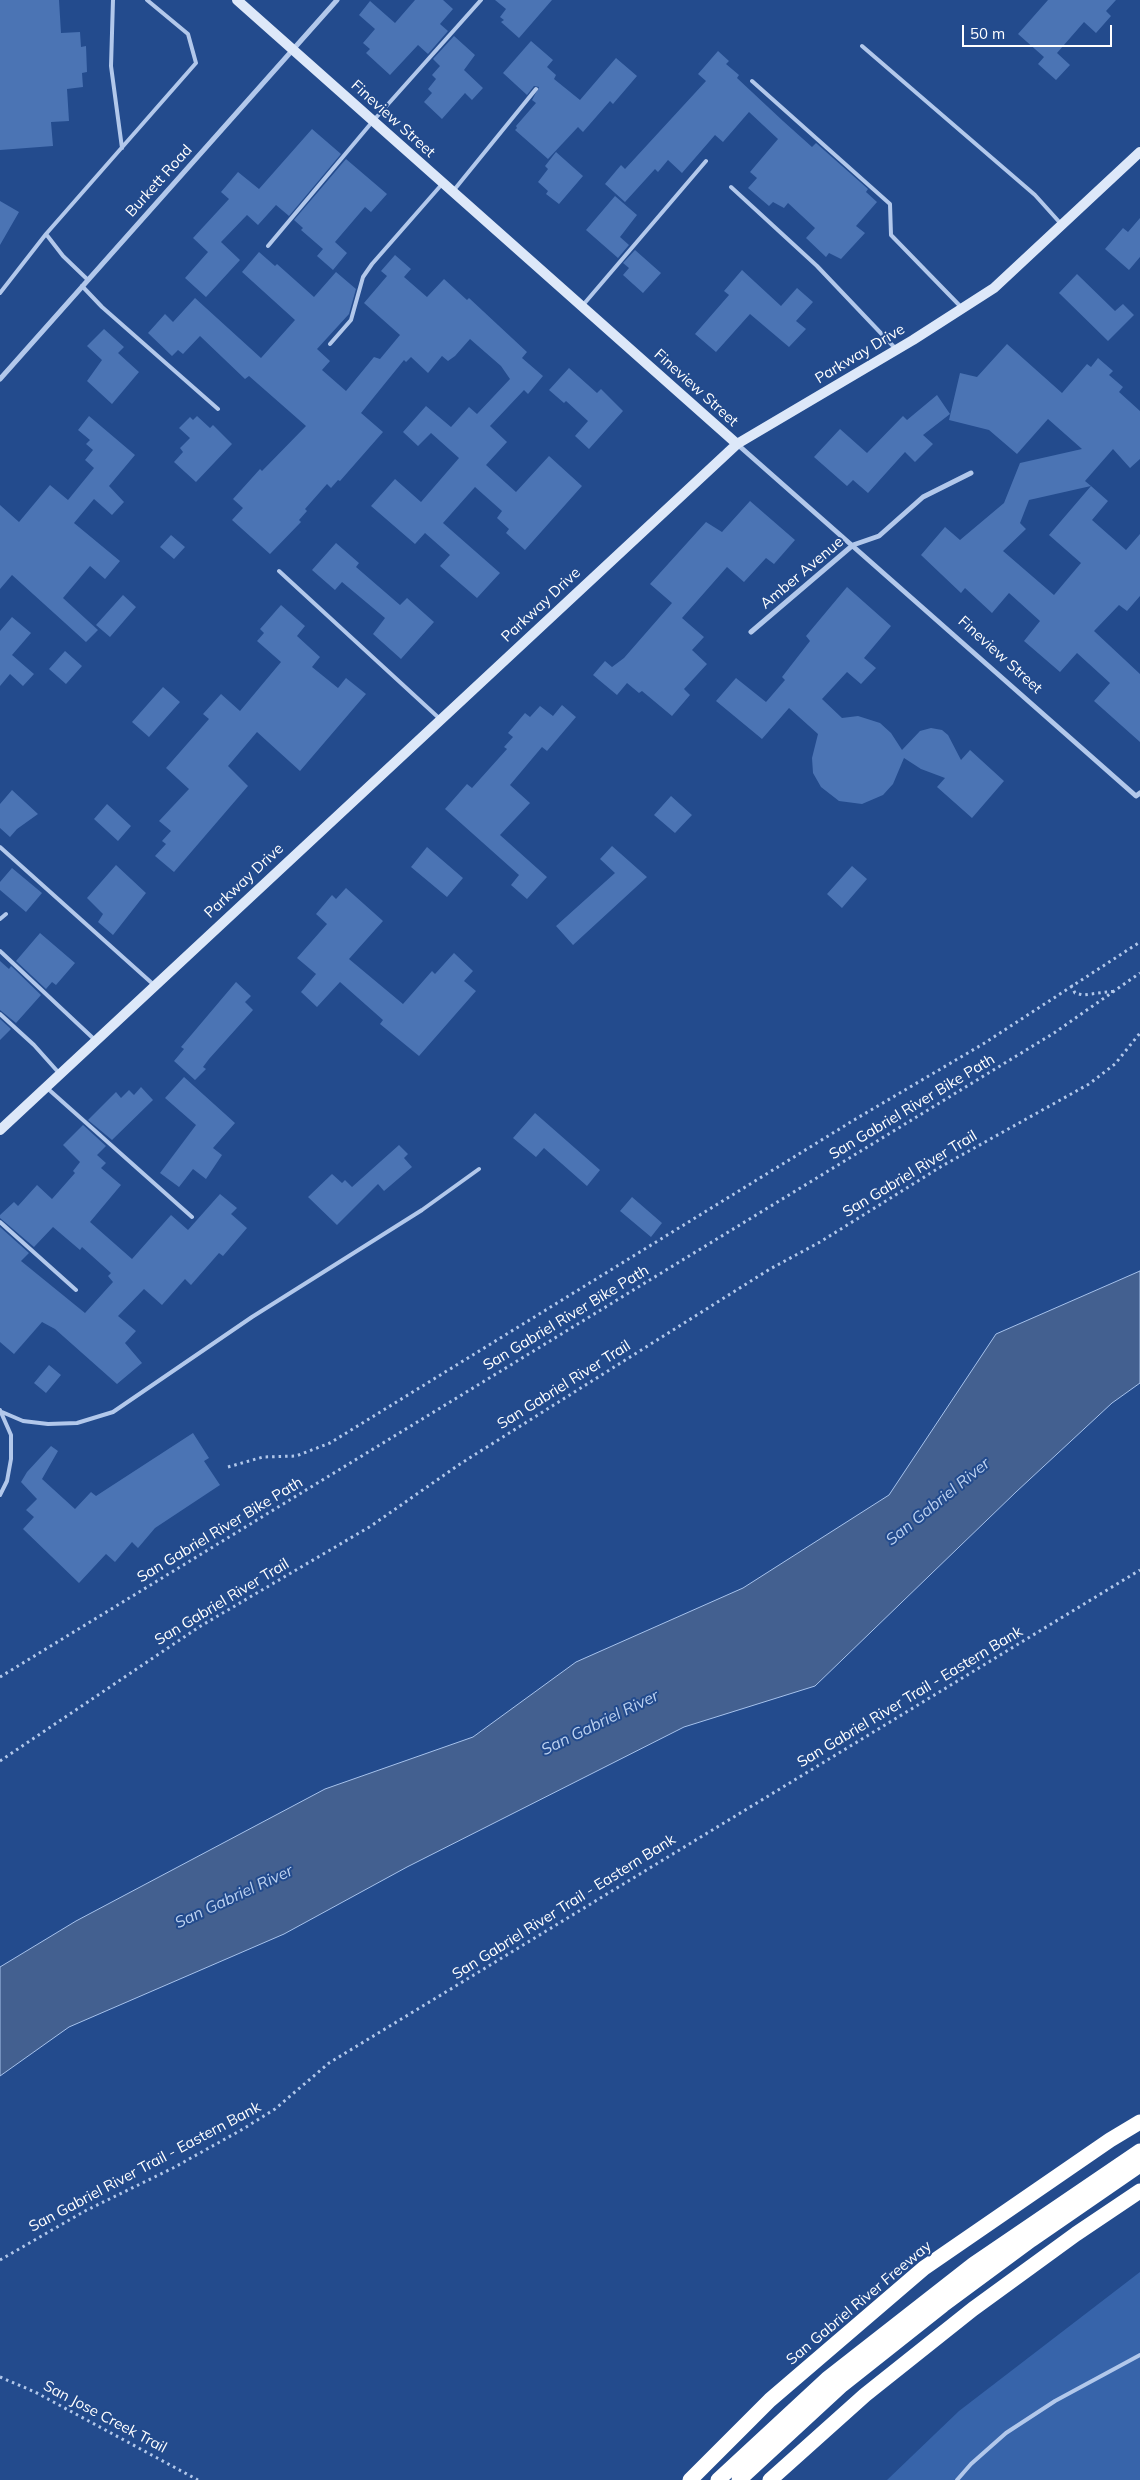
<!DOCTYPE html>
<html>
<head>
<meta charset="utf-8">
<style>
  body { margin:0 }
  #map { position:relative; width:1140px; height:2480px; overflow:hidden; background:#234b8d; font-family:Mulish,sans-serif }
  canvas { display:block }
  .scale { position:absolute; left:962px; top:25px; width:150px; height:22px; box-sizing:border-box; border:2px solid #fff; border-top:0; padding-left:6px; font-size:15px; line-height:18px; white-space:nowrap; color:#fff; -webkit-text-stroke:4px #234b8d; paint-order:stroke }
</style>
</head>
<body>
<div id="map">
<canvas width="1140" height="2480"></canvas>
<div class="scale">50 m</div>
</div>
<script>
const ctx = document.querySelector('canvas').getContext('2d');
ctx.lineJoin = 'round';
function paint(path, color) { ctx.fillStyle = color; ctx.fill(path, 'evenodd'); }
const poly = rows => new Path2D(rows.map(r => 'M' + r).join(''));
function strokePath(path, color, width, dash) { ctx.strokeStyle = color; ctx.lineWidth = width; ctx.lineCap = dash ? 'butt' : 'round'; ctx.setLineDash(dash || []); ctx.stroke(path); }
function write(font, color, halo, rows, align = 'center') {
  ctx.font = font + ' Mulish,sans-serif'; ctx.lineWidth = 4; ctx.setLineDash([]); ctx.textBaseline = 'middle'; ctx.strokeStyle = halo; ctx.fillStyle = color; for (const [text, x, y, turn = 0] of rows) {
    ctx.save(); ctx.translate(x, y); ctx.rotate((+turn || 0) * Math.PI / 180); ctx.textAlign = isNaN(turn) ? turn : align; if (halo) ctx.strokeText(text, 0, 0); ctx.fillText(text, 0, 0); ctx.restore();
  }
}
paint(poly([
  [1140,2272,1140,2480,887,2480,959,2411]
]), '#3764aa');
const water = poly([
  [1140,1271,1140,1383,1112,1403,1016,1492,815,1686,684,1727,407,1867,284,1934,69,2027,0,2076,0,1967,76,1921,325,1789,473,1737,576,1662,743,1588,889,1495,996,1334,1140,1271]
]);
paint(water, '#436090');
strokePath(water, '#a6c2ec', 1);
paint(poly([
  [0,0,59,0,61,33,80,32,81,47,86,46,87,72,82,73,83,87,67,89,69,121,51,122,53,146,0,150],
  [415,0,443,0,453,9,440,24,448,31,428,54,418,45,390,75,366,53,370,49,363,43,375,29,359,15,370,1,395,23],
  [495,0,552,0,519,38,501,22,504,20,500,17,506,9],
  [1048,0,1116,0,1106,11,1111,16,1096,33,1084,22,1057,53,1070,65,1056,80,1038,64,1044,57,1018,34],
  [454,36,475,55,464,70,483,88,472,100,465,93,442,119,424,102,432,93,428,89,436,79,432,75,440,66,433,59],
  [531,41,553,60,547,67,556,75,554,79,580,100,616,58,637,76,613,104,610,101,583,132,578,127,548,159,515,130,517,128,516,126,536,103,532,100,539,87,534,86,527,95,503,73],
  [718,51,729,61,726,64,739,75,737,78,783,121,812,147,816,143,868,189,866,192,877,202,856,226,865,233,841,259,829,253,826,257,806,238,815,228,788,203,784,208,773,202,769,206,748,188,757,178,750,172,778,139,749,112,723,142,715,135,682,173,668,160,658,172,655,169,625,202,605,184,621,165,625,169,706,81,698,74],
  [312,129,341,154,289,216,276,205,258,225,247,215,221,242,240,260,206,297,185,278,208,252,193,238,229,199,221,192,238,172,259,189],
  [556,152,583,176,559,204,546,194,548,191,538,182,548,169,545,166],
  [346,159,387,194,371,212,365,207,335,242,347,253,333,270,317,256,323,249,301,230,303,228,294,220],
  [615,196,637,215,620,237,629,245,618,258,586,230],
  [0,201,19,212,0,245],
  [1140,218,1140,257,1129,270,1105,249,1123,228,1128,232],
  [635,250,661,273,643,293,623,275,629,268,623,263],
  [259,252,275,266,277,264,314,297,336,272,356,289,349,314,317,349,330,361,322,370,346,391,374,357,380,359,400,335,364,303,387,276,381,271,395,255,411,269,404,277,427,297,444,279,467,300,469,298,527,352,522,358,543,376,528,394,524,390,490,426,507,442,486,465,516,492,549,456,582,486,525,550,506,533,509,529,497,518,502,511,475,487,443,523,500,573,477,598,440,566,450,555,425,533,415,544,371,506,395,479,421,502,459,458,431,433,418,446,403,432,426,406,451,427,469,407,477,414,510,379,501,366,470,339,455,356,448,361,442,356,428,373,411,357,406,362,404,360,361,413,383,432,340,481,338,480,331,488,327,484,305,509,307,511,299,520,301,522,270,554,232,520,243,508,233,499,260,469,262,471,306,426,249,376,245,379,200,336,183,354,178,350,172,356,148,333,165,314,173,322,195,298,261,358,295,320,242,272],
  [742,270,781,306,797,288,813,302,796,321,806,329,789,347,750,314,716,352,695,334,729,295,724,291],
  [1077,274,1115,311,1123,304,1134,315,1108,341,1059,293],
  [104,329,124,347,118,353,139,372,112,404,87,381,102,360,87,346],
  [1007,344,1062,393,1087,364,1091,367,1098,358,1113,371,1109,375,1123,387,1119,392,1140,411,1140,459,1130,468,1113,449,1085,481,1091,486,1029,500,1020,523,1026,529,1003,551,1054,595,1081,563,1049,535,1091,486,1108,501,1092,520,1126,550,1140,534,1140,596,1127,611,1119,605,1094,631,1140,674,1140,742,1094,701,1110,683,1077,653,1060,672,1024,641,1040,621,1009,593,992,613,965,588,961,593,921,555,945,527,960,540,1004,503,1020,463,1082,449,1048,419,1017,454,989,430,949,420,960,373,977,377],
  [569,368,597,393,601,389,623,411,589,449,575,436,588,421,566,401,564,403,549,390],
  [937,395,950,414,923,435,933,444,915,462,905,452,868,493,853,480,847,486,814,457,840,429,867,453,903,416,907,420],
  [89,416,135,455,109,486,124,502,112,515,94,499,74,523,120,561,105,579,90,566,63,598,98,630,86,642,12,575,0,589,0,505,19,522,50,485,68,500,94,468,85,460,93,450,86,444,90,440,78,430],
  [197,416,210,428,213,425,232,444,196,482,174,462,183,452,180,448,190,438,179,428,190,417,193,420],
  [750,501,795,540,774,564,766,558,744,582,727,567,682,618,704,637,692,650,707,664,684,689,690,695,672,716,642,691,639,693,627,683,617,695,593,675,605,661,612,667,624,658,672,603,650,584,706,522,722,532],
  [171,535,185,547,174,559,160,547],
  [336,543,359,563,356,567,400,605,407,598,434,622,401,659,373,634,385,618,342,582,335,590,312,570],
  [847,587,891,626,864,658,876,668,861,684,847,672,822,699,842,718,858,716,880,723,891,733,902,750,920,731,931,728,942,730,948,735,961,760,970,750,1004,781,972,818,937,787,945,778,921,769,904,758,893,784,883,795,862,804,839,801,821,787,813,773,812,758,818,734,789,708,762,739,716,701,736,678,766,702,785,680,782,677,810,641,806,636],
  [123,595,136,607,110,637,96,625],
  [281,605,305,626,297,636,320,657,312,667,338,688,346,678,366,694,300,771,257,732,228,766,248,786,174,872,155,856,166,844,162,841,171,831,159,821,189,789,166,768,209,719,203,714,221,694,240,711,281,662,257,641,264,633,260,629],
  [12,617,31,633,12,655,34,674,23,686,10,674,0,686,0,631],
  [65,651,82,666,66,684,49,669],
  [163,687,180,702,149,737,132,722],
  [562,705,576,717,547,751,542,747,510,785,530,803,500,835,547,877,527,899,511,885,519,875,445,809,467,784,472,788,507,749,504,747,513,737,508,733,525,713,530,717,540,706,553,716],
  [12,790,38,814,17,829,10,837,0,828,0,804],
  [671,796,692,815,675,833,654,815],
  [107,804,131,826,118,841,94,819],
  [612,846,647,877,573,945,556,926,615,873,600,859],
  [427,847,463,878,447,897,411,867],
  [116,865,146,893,113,935,98,922,103,914,87,898],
  [852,866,867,879,842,908,827,894],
  [12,868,42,893,26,912,0,890,0,882],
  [346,888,383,921,349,959,403,1004,432,971,435,974,454,953,473,971,464,981,476,991,419,1056,380,1024,383,1020,340,982,317,1007,301,992,316,974,297,958,327,924,316,914,332,895,336,899],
  [40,933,75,963,56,985,52,982,46,989,16,961],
  [0,961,9,969,11,966,41,995,16,1023,0,1010],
  [236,982,251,996,245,1002,253,1010,209,1059,203,1067,206,1069,195,1080,174,1061,184,1049,181,1047],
  [0,1019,11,1029,0,1040],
  [184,1077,235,1123,213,1148,222,1155,206,1179,193,1169,179,1187,160,1173,196,1125,165,1098],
  [141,1087,153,1100,112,1140,88,1120,116,1092,121,1098,129,1090,134,1095],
  [535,1113,600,1170,587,1186,544,1148,536,1157,513,1138],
  [83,1125,106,1146,97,1155,106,1163,101,1168,121,1185,90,1222,132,1259,171,1215,188,1230,220,1194,237,1208,231,1214,247,1228,223,1256,219,1253,191,1285,185,1279,162,1305,144,1289,118,1316,136,1331,125,1343,142,1363,117,1384,55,1329,42,1322,14,1354,0,1342,0,1227,29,1253,21,1261,85,1313,113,1282,108,1276,111,1273,82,1247,80,1250,53,1227,34,1247,0,1218,0,1215,14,1202,18,1206,37,1185,52,1199,75,1173,73,1171,80,1162,63,1145],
  [399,1145,408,1154,404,1158,412,1167,384,1191,378,1184,337,1225,308,1197,332,1174,342,1183,345,1180,352,1187],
  [632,1197,662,1223,651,1237,620,1211],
  [49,1365,61,1375,46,1393,34,1383],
  [193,1433,209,1458,204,1461,220,1485,155,1528,138,1548,132,1542,115,1562,106,1554,79,1583,23,1529,34,1517,26,1510,37,1499,21,1482,27,1472,51,1446,58,1451,42,1479,75,1509,91,1492,96,1496]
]), '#4b74b4');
strokePath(poly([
  [1071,985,1075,993,1083,995,1115,991],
  [228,1467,263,1457,296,1456,330,1443,854,1120,983,1044,1140,942],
  [0,1677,1054,1033,1140,973],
  [0,1761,199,1627,371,1526,460,1464,770,1269,820,1242,942,1166,1089,1084,1115,1064,1140,1033],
  [0,2260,85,2211,173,2168,243,2129,275,2109,329,2063,1140,1570],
  [0,2377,35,2392,198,2480]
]), '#b2c8eb', 3, [2.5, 4]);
strokePath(poly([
  [113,0,111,66,122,148],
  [862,46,1035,195,1062,225],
  [752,81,890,204,891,235,962,308],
  [731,187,817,266,895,348],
  [454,190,536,89],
  [268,246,373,121,481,0],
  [88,280,63,256,46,234,196,63,188,34,147,0],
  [82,286,102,307,218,409],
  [0,293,46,234],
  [583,305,706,161],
  [330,344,351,320,363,277,372,264,443,183],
  [279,571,440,719],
  [0,847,154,985],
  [0,919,6,914],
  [0,951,95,1040],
  [0,1014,34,1045,59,1073],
  [47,1088,192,1217],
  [0,1222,76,1290],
  [0,1410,11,1435,11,1459,7,1481,0,1495],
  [2,1412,23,1421,48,1424,77,1423,113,1412,252,1317,422,1210,479,1169],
  [957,2480,971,2464,1006,2433,1055,2401,1140,2355]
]), '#b2c8eb', 4);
strokePath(poly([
  [0,379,337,0],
  [737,444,1136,796,1140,793],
  [751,632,853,545,879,536,923,497,971,473]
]), '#b2c8eb', 5);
strokePath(poly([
  [237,0,737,444],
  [0,1130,737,444,913,340,994,288,1140,152]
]), '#dde8f9', 10);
strokePath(poly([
  [690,2480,770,2400,924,2268,1110,2140,1140,2122],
  [718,2480,827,2379,974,2264,1140,2151],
  [739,2480,842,2385,943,2305,1031,2240,1140,2165],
  [770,2480,865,2395,973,2309,1076,2234,1140,2191]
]), '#fff', 15);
write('15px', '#fff', '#234b8d', [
  ["Fineview Street",393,119,42],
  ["Burkett Road",159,181,-48],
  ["Parkway Drive",860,354,-31],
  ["Fineview Street",696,388,42],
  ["Amber Avenue",802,573,-40],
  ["Parkway Drive",541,605,-43],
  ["Fineview Street",1000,655,42],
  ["Parkway Drive",244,881,-43],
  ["San Gabriel River Bike Path",912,1107,-31],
  ["San Gabriel River Trail",910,1174,-31],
  ["San Gabriel River Bike Path",566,1318,-31],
  ["San Gabriel River Trail",564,1385,-32],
  ["San Gabriel River Bike Path",220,1530,-31],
  ["San Gabriel River Trail",222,1602,-31],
  ["San Gabriel River Trail - Eastern Bank",910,1697,-31],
  ["San Gabriel River Trail - Eastern Bank",564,1907,-32],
  ["San Gabriel River Trail - Eastern Bank",145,2167,-28],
  ["San Gabriel River Freeway",859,2303,-40],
  ["San Jose Creek Trail",105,2417,28]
]);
write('italic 16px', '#bed3f2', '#234b8d', [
  ["San Gabriel River",938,1502,-39],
  ["San Gabriel River",600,1723,-26],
  ["San Gabriel River",234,1897,-25]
]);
</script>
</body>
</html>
